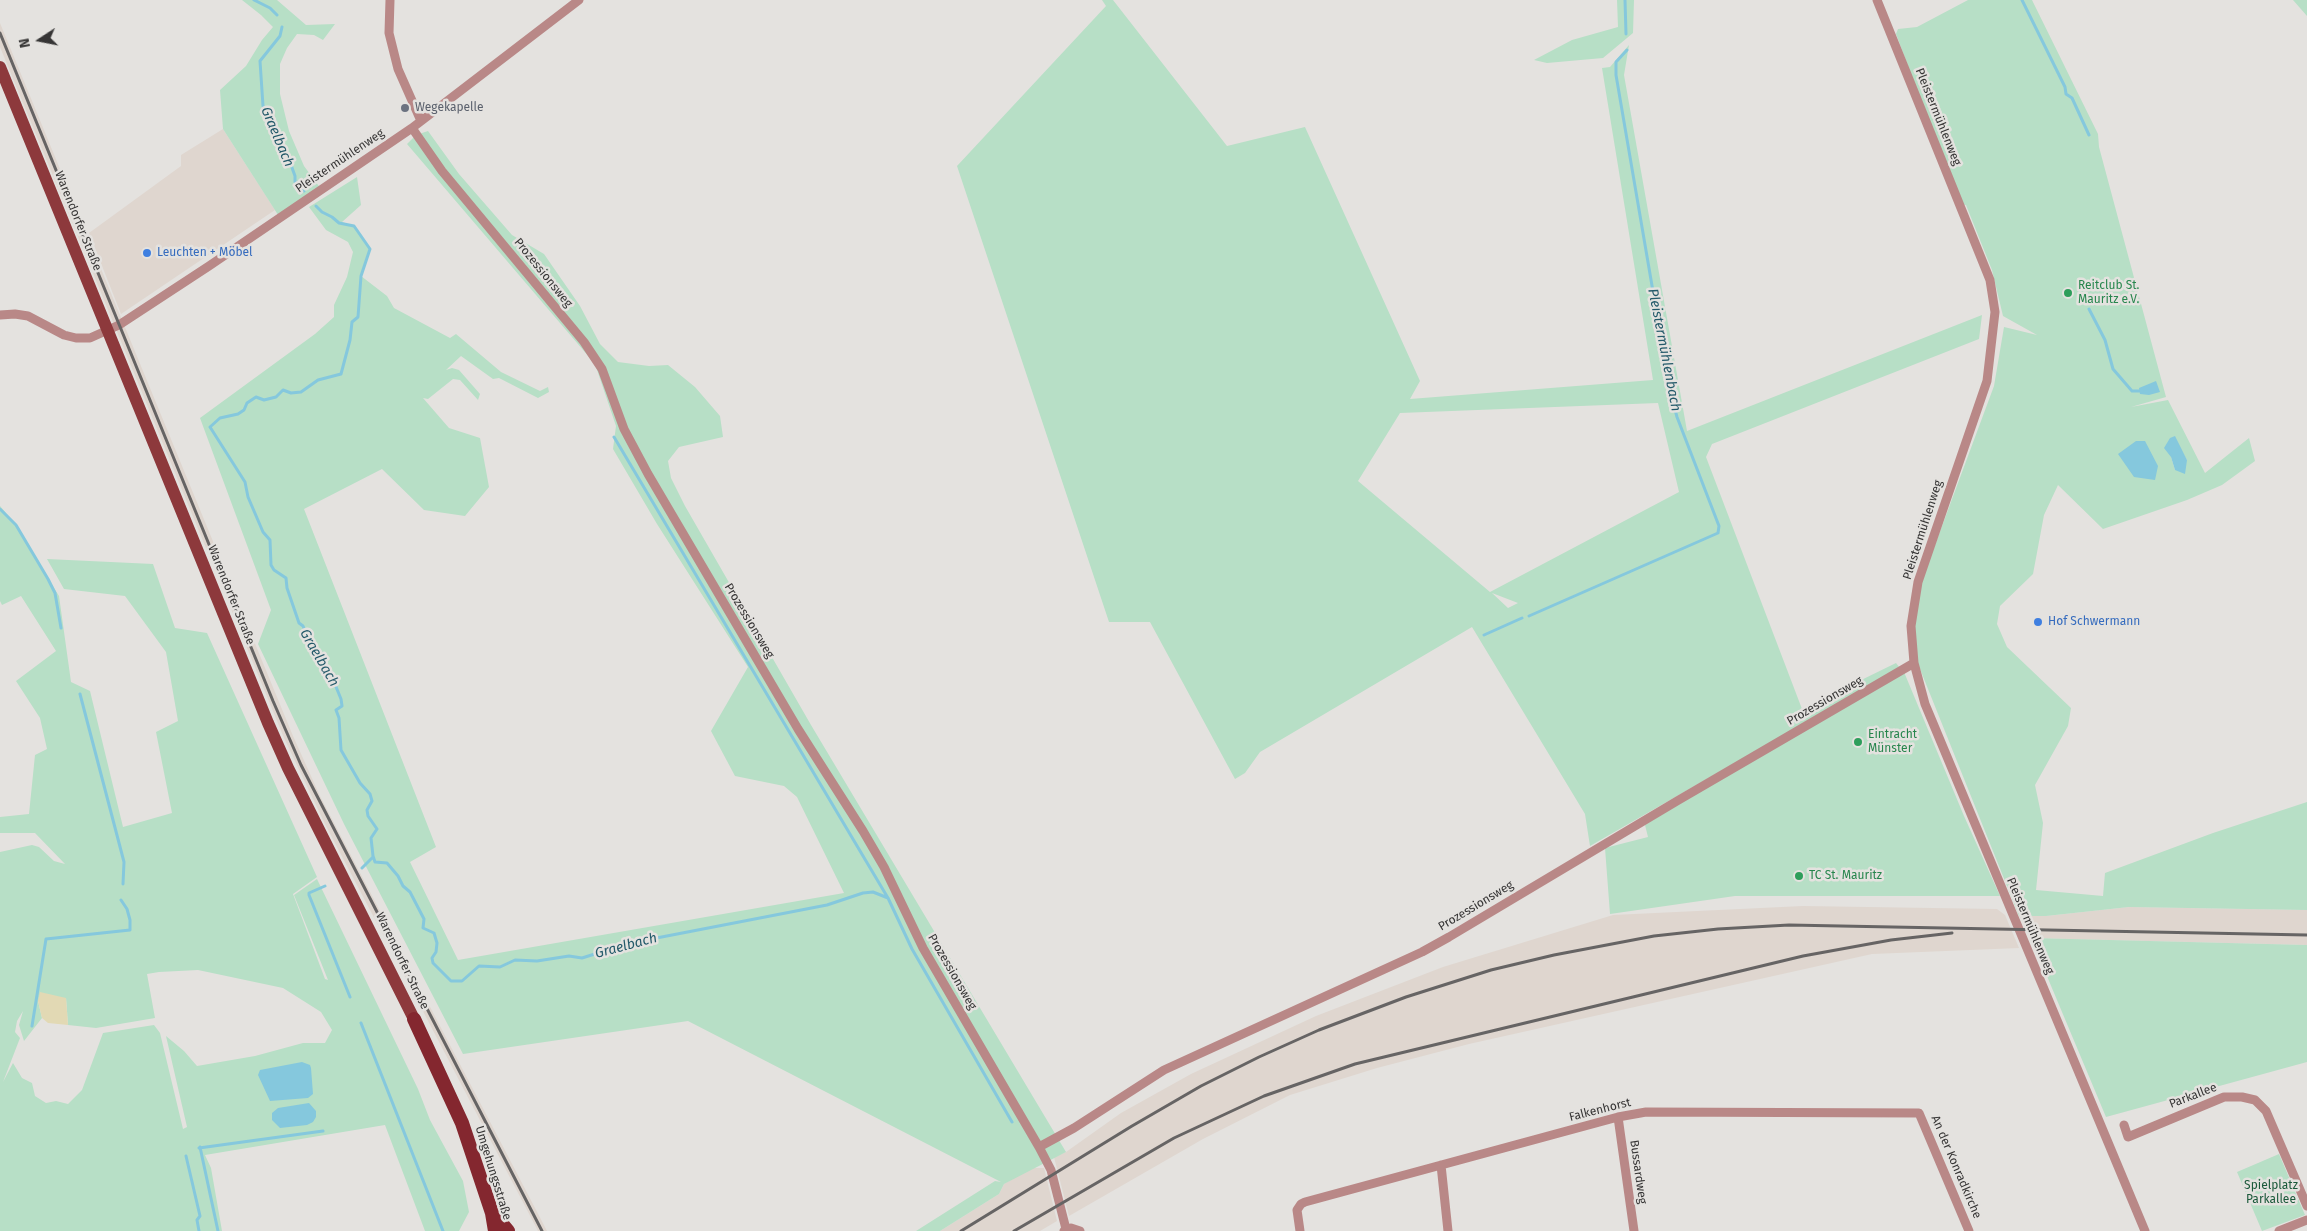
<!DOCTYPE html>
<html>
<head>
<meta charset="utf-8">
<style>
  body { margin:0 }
  #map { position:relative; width:2307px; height:1231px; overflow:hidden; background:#e4e2df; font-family:"Fira Sans",sans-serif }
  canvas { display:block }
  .north { position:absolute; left:15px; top:15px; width:50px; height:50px; -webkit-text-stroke:4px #e4e2df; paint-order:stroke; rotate:259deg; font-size:14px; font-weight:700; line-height:20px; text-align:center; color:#363535 }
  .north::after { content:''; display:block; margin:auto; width:18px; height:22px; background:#363535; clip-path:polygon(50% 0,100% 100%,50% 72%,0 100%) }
</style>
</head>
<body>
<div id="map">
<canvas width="2307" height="1231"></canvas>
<div class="north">N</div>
</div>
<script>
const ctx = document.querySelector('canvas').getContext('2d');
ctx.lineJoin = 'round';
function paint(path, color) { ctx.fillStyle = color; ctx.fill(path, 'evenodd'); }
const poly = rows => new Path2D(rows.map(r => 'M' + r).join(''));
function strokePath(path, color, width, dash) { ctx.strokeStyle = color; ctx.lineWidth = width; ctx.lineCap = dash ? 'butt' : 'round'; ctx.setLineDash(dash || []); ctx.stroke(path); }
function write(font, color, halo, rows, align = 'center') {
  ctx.font = font + ' "Fira Sans",sans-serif'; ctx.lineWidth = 5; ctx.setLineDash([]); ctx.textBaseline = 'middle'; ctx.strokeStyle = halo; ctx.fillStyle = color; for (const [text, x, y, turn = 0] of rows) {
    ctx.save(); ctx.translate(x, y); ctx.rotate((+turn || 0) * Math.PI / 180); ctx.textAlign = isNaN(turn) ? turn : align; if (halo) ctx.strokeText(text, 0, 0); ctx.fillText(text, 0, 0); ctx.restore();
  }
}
paint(poly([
  [0,23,293,736,320,796,547,1231,538,1231,325,824,284,738,0,47],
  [223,129,275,210,121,314,89,233,181,166,181,155],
  [1803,906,1997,909,2005,915,2019,948,1872,954,1469,1044,1377,1068,1290,1095,1203,1139,1069,1216,1054,1157,1066,1152,1121,1113,1191,1074,1316,1016,1443,967,1613,915],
  [2129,907,2307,910,2307,945,2031,938,2019,916,2046,916],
  [1031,1168,1044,1168,1057,1221,1040,1231,940,1231,999,1194,1004,1184]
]), '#dfd6cf');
paint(poly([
  [242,0,277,0,306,25,335,24,323,40,314,35,297,34,287,48,280,64,280,94,289,131,304,166,321,189,280,218,223,129,220,90,246,66,262,40,273,27,261,15],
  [1102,0,1113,0,1227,146,1305,127,1420,381,1410,399,1653,380,1602,68,1610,67,1629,45,1624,75,1687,431,1982,315,1979,339,1712,444,1706,457,1802,709,1896,663,1900,668,1590,846,1585,814,1472,627,1260,752,1245,773,1235,779,1150,622,1109,622,957,166,1106,6],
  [1658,403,1679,492,1490,592,1358,481,1400,413],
  [1492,593,1518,603,1508,608],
  [1617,0,1634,0,1633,33,1603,58,1547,63,1534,60,1572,40,1618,27],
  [1968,0,2032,0,2098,134,2099,147,2166,397,2131,407,2168,400,2205,473,2249,438,2255,461,2222,485,2187,500,2103,529,2058,485,2044,515,2033,574,2000,606,1997,624,2007,647,2071,708,2068,726,2035,785,2043,823,2036,890,2103,896,2105,873,2213,833,2307,802,2307,910,2129,907,2046,916,2019,916,1918,664,1914,628,1919,588,1994,386,2004,327,2037,335,2003,316,1992,270,1966,205,1960,204,1896,34,1898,29,1917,27],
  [2179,447,2187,460,2175,470,2171,457],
  [2293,0,2307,0,2307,16],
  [428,131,459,174,512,235,544,254,580,306,600,344,618,362,649,366,668,365,695,387,720,416,723,437,679,447,668,461,671,478,685,506,811,725,1066,1152,1004,1184,999,1194,940,1231,916,1231,995,1181,1001,1182,688,1021,463,1054,344,824,258,644,271,610,200,418,315,334,334,317,334,305,347,277,353,252,348,242,326,230,309,207,357,177,361,205,342,222,354,226,370,249,361,276,387,296,394,308,450,338,456,334,501,372,540,391,548,387,549,392,538,398,499,378,493,379,461,356,446,370,452,368,459,370,480,394,478,400,460,380,453,379,428,399,423,398,449,428,480,438,489,487,465,516,424,510,382,469,304,509,436,847,410,862,458,960,844,893,797,797,784,786,735,776,711,731,748,667,657,524,613,449,616,426,595,364,407,144,416,135],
  [0,506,12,520,59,596,71,682,90,691,123,827,172,813,156,732,178,721,166,652,125,596,64,589,47,559,153,564,175,628,207,633,317,877,293,894,325,979,328,980,294,895,317,879,418,1089,430,1120,463,1181,469,1212,459,1231,425,1231,385,1125,205,1155,211,1168,222,1231,0,1231,0,852,32,845,39,847,54,861,65,864,35,833,0,833,0,817,29,814,35,755,47,749,40,718,16,681,56,651,21,596,2,605,0,601],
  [198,970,283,988,321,1012,332,1030,325,1043,303,1043,255,1056,197,1066,184,1051,166,1036,187,1127,183,1129,160,1033,154,1025,103,1033,82,1090,68,1104,56,1101,46,1103,35,1096,32,1083,22,1078,13,1063,3,1082,20,1038,15,1032,17,1021,23,1011,19,1025,24,1041,42,1018,38,1001,66,998,68,1025,96,1028,155,1018,147,974,159,972],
  [1904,672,1964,816,2000,896,1735,896,1610,914,1605,848,1648,837,1645,825,1663,813],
  [2031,938,2307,945,2307,1062,2106,1117],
  [2279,1154,2305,1215,2262,1231,2237,1172]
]), '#b7dfc6');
paint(poly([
  [40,992,66,998,68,1025,48,1023,42,1018,38,1001]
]), '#e2d9b4');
paint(poly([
  [2156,381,2160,392,2149,395,2140,394,2139,388],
  [2175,436,2187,460,2185,474,2175,470,2171,457,2164,448,2170,438],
  [2136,441,2145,441,2158,466,2155,480,2134,477,2118,454],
  [302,1062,310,1065,311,1068,313,1094,308,1098,270,1101,258,1075,260,1070],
  [309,1103,316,1111,316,1117,313,1122,307,1125,280,1128,272,1120,272,1113,278,1108]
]), '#85c8dd');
strokePath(poly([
  [254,0,270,8,277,15],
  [1625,0,1626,34],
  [2022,0,2065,87,2066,94,2072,98,2089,135],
  [282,27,280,36,260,61,263,106,286,151,295,176,295,182,304,191],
  [316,206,322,212,332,217,339,223,354,226,370,249,361,276,358,317,352,322,350,340,341,374,318,380,301,392,291,393,283,390,276,397,264,400,256,397,247,403,244,410,238,414,220,418,210,427,245,482,248,497,263,532,270,540,271,565,274,570,286,578,287,588,299,623,303,626,313,649,320,658,321,666,325,673,332,677,341,699,342,706,336,710,339,718,341,750,360,783,370,794,372,801,367,810,368,816,377,829,371,838,373,856,375,862,387,863,398,876,403,886,410,892,424,919,423,928,434,933,437,943,436,952,432,958,433,963,451,981,462,981,479,966,500,967,515,960,537,961,569,956,582,958,614,948,627,947,641,941,827,905,863,893,873,892,888,898],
  [2089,309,2105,340,2113,369,2132,391,2142,391],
  [614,437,888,898,912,949,1012,1122],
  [0,509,16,525,48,579,55,593,61,628],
  [1529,616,1718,533,1719,526,1677,417,1670,391,1616,75,1616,62,1627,50],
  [1484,635,1522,618],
  [80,694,124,862,123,884],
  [362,868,373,857],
  [325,886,309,893,309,895,350,997],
  [361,1023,443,1231],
  [32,1026,46,939,130,930,130,920,127,909,121,900],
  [200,1147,218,1231],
  [199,1148,323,1131],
  [186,1156,200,1216,197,1220,199,1231]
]), '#85c8dd', 3);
strokePath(poly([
  [390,0,389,33,398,69,421,121],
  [1877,0,1990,280,1995,312,1987,381,1918,582,1911,626,1914,663,1925,704,2145,1231],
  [412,128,442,171,584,342,602,369,624,429,648,474,798,729,863,831,884,867,923,948,1039,1147,1051,1170,1066,1229],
  [0,315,15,314,28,316,64,335,76,338,90,338,119,325,209,266,412,128,579,0],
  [1618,1117,1634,1231],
  [2124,1125,2128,1137,2224,1097,2242,1097,2255,1100,2266,1111,2307,1206],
  [1039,1147,1074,1128,1164,1070,1422,952,1449,937,1677,801,1914,663],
  [1441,1165,1448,1231],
  [1064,1231,1071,1228,1080,1231],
  [1300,1231,1297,1210,1301,1204,1305,1202,1618,1117,1646,1112,1919,1113,1969,1231],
  [2279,1231,2307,1220]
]), '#b98887', 9);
strokePath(poly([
  [0,67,268,723,288,768,414,1019]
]), '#8d393c', 12);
strokePath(poly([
  [414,1019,462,1123,492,1213,495,1231],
  [493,1213,508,1231]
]), '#84272f', 14);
strokePath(poly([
  [0,33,273,701,301,765,542,1231],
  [961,1231,1132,1126,1201,1086,1259,1057,1319,1030,1406,997,1491,970,1554,955,1654,936,1718,929,1789,925,2307,935],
  [1014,1231,1174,1138,1264,1096,1355,1064,1803,956,1891,940,1952,933]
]), '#666464', 3);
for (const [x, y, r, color] of [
  [405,108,5,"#6b7280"],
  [147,253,5,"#3f7fe0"],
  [2068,293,5,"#2e9e5b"],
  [2038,622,5,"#3f7fe0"],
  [1858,742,5,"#2e9e5b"],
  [1799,876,5,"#2e9e5b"]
]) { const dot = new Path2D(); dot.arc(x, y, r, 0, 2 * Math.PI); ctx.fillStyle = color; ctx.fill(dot); strokePath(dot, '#e4e2df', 2); }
write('12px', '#5b616d', '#e4e2df', [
  ["Wegekapelle",415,108]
], 'left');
write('12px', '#363535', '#e4e2df', [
  ["Pleistermühlenweg",1938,117,68],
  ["Pleistermühlenweg",340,161,-34],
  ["Warendorfer Straße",78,221,68],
  ["Prozessionsweg",543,273,51],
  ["Pleistermühlenweg",1923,530,-72],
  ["Warendorfer Straße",231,595,68],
  ["Prozessionsweg",749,621,59],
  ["Prozessionsweg",1825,701,-30],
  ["Prozessionsweg",1476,906,-31],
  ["Pleistermühlenweg",2030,926,67],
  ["Warendorfer Straße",402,961,64],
  ["Prozessionsweg",952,972,60],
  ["Parkallee",2193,1096,-21],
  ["Falkenhorst",1600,1110,-14],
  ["An der Konradkirche",1956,1167,67],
  ["Bussardweg",1638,1172,82],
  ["Umgehungsstraße",493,1173,73]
]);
write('12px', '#366cbe', '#e4e2df', [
  ["Leuchten + Möbel",157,253],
  ["Hof Schwermann",2048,622]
], 'left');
write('12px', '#27864d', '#e4e2df', [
  ["Reitclub St.",2078,286],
  ["Mauritz e.V.",2078,300],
  ["Eintracht",1868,735],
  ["Münster",1868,749],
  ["TC St. Mauritz",1809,876]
], 'left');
write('12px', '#1a593a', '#e4e2df', [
  ["Spielplatz",2271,1186],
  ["Parkallee",2271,1200]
]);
write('italic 14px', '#245a6a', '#e4e2df', [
  ["Graelbach",277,137,67],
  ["Pleistermühlenbach",1664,350,79],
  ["Graelbach",319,658,60],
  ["Graelbach",626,946,-15]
]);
</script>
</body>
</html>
